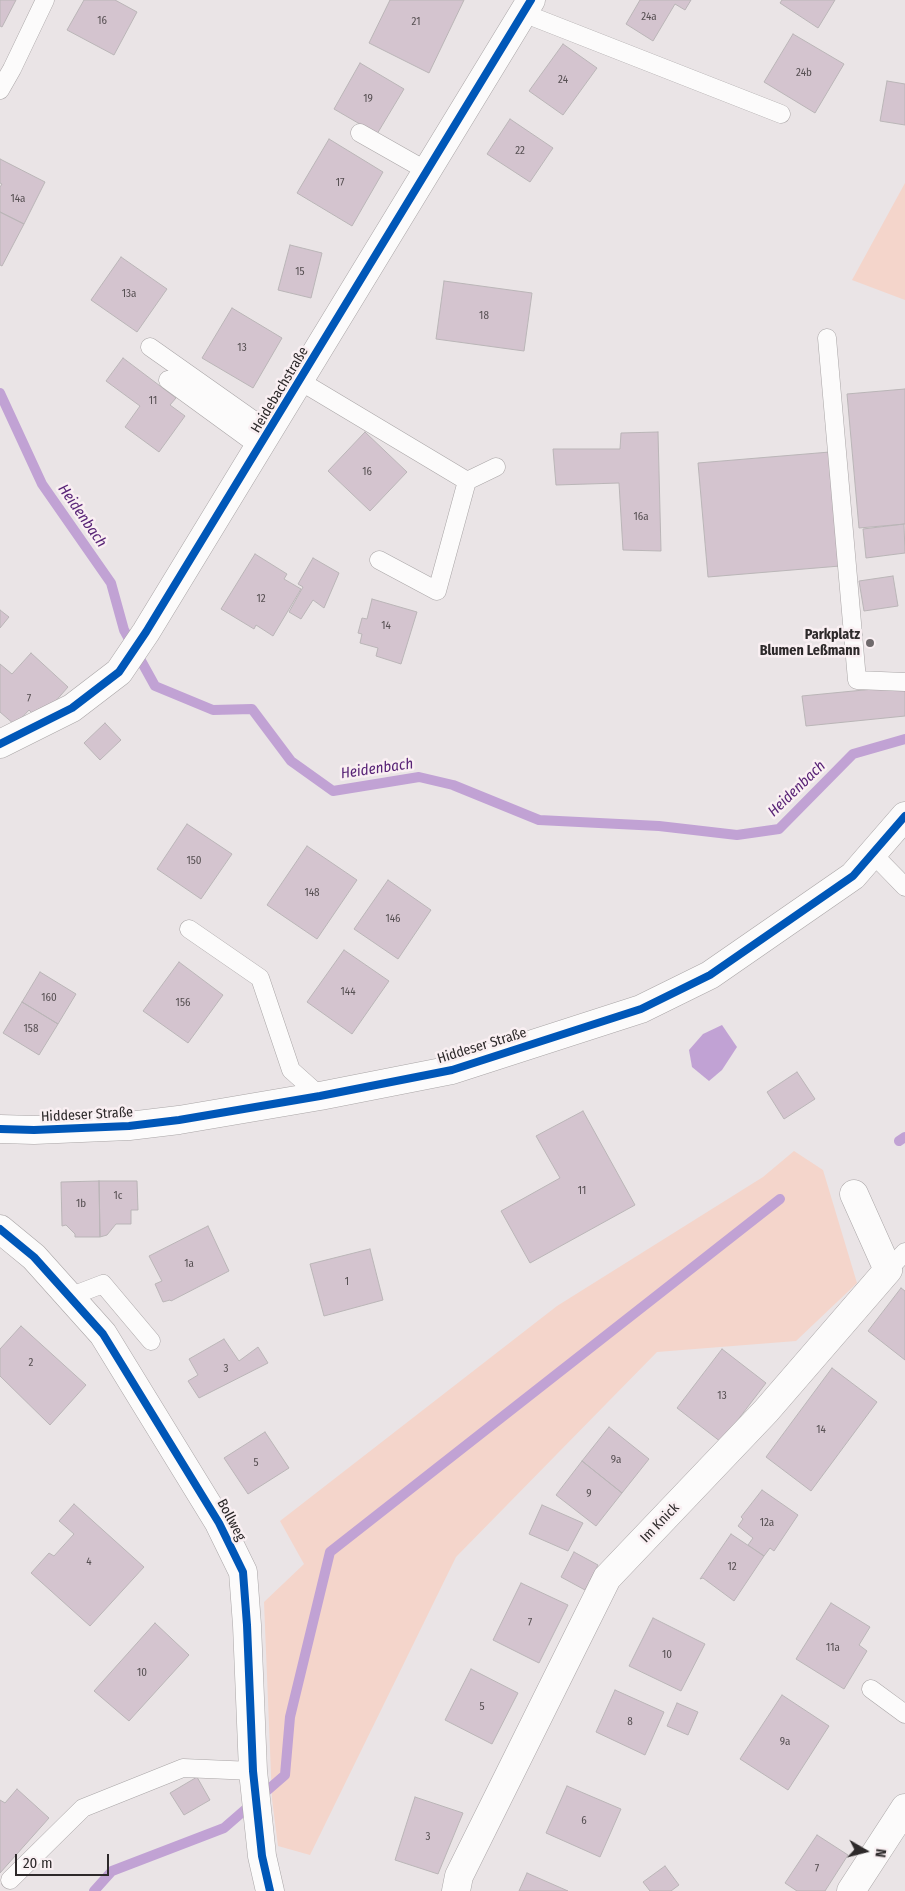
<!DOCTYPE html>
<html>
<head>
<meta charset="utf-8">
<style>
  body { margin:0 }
  #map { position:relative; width:905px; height:1891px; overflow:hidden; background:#eae4e6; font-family:"Fira Sans Condensed",sans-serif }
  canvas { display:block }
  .north { position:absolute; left:840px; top:1826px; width:50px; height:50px; -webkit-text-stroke:4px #f9eff2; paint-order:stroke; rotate:98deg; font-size:14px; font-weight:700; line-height:20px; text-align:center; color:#2d292a }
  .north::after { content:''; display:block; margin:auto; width:18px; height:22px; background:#2d292a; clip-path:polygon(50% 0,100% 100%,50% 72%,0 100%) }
  .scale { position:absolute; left:15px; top:1854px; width:94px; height:22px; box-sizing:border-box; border:2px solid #2d292a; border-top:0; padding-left:6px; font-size:15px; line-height:18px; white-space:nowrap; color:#2d292a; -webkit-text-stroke:4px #f9eff2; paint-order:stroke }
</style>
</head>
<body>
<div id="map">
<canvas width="905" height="1891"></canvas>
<div class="north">N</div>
<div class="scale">20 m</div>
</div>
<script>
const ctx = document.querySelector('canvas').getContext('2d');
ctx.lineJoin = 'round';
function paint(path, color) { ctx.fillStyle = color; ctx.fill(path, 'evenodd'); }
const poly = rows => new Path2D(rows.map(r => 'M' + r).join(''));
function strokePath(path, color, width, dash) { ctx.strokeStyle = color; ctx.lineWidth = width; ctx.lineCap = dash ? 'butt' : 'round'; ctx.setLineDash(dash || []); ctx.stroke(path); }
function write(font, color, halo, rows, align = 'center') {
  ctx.font = font + ' "Fira Sans Condensed",sans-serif'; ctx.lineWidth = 5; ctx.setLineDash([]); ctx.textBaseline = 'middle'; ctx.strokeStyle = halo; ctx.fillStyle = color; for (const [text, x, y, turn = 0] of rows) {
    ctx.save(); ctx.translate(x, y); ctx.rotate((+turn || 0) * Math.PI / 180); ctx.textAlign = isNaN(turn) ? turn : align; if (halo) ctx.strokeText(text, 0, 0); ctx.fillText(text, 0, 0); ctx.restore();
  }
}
paint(poly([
  [905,183,905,300,852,280],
  [794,1151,823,1170,857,1283,796,1341,657,1352,456,1557,310,1855,278,1846,272,1799,264,1602,304,1564,280,1521,557,1306,763,1177]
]), '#f4d5cb');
paint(poly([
  [722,1025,737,1047,722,1070,709,1081,692,1067,689,1050,703,1034]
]), '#c1a2d4');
strokePath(poly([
  [0,393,42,484,111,583,124,630,155,686,213,710,252,709,291,761,333,791,419,777,453,785,539,820,659,826,737,835,779,829,853,754,905,739],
  [899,1141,905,1137],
  [94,1891,112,1871,224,1828,285,1775,290,1717,330,1552,780,1199]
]), '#c1a2d4', 10);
const building = poly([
  [0,0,16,0,2,27,0,26,0,0],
  [84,0,115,0,137,12,114,55,67,30,84,0],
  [390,0,464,0,429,73,369,43,390,0],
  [640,0,691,0,685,10,675,4,653,41,626,24,640,0],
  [782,0,835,0,818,28,780,3,782,0],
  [793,34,844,64,815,113,764,82,793,34],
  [563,44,597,68,563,115,529,91,563,44],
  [360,63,404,89,377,134,334,109,360,63],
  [887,81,905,84,905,125,880,121,887,81],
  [510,119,553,148,530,182,487,154,510,119],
  [329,139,383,172,352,226,297,193,329,139],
  [0,159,45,182,24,224,0,212,0,187,2,184,0,183,0,159],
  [0,212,24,224,2,266,0,265,0,212],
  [290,245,322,253,311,298,278,290,290,245],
  [121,257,167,289,137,332,91,300,121,257],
  [444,281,532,293,524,351,436,339,444,281],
  [232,308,282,338,253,388,202,358,232,308],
  [123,358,176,398,170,405,185,416,159,452,125,427,140,406,106,381,123,358],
  [905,389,905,524,859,528,847,394,905,389],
  [365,432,407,472,370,511,328,471,365,432],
  [658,432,661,551,623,550,619,483,556,485,553,449,620,449,621,433,658,432],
  [830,452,840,566,708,577,698,463,830,452],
  [904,524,905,553,866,558,863,529,904,524],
  [255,554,287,574,284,579,301,589,273,636,256,625,254,629,221,609,255,554],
  [313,558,339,573,324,608,313,600,301,619,289,612,303,587,298,584,313,558],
  [893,576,898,606,864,611,859,581,893,576],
  [372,599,417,612,401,664,376,656,378,648,360,643,362,634,358,633,362,618,367,619,372,599],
  [0,610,9,617,0,628,0,610],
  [31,653,68,687,39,720,29,710,15,725,0,712,0,664,12,674,31,653],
  [905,686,905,716,806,726,802,696,905,686],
  [105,723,121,740,100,760,84,743,105,723],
  [187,824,232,854,201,899,157,869,187,824],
  [307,846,357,880,317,939,267,905,307,846],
  [388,880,431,910,398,959,354,929,388,880],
  [344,950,389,981,352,1034,307,1002,344,950],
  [179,962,223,995,188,1043,143,1011,179,962],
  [40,972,76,994,58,1024,22,1002,40,972],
  [22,1002,58,1024,39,1055,3,1033,22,1002],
  [797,1072,815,1099,784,1119,767,1092,797,1072],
  [583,1111,635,1205,530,1263,501,1211,560,1178,536,1136,583,1111],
  [99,1181,100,1237,75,1237,75,1234,66,1225,62,1226,61,1182,99,1181],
  [99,1181,137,1181,138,1210,131,1210,131,1224,116,1224,107,1235,100,1237,99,1181],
  [208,1226,229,1271,171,1301,170,1300,163,1302,155,1284,162,1281,149,1256,208,1226],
  [370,1249,383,1300,324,1316,310,1264,370,1249],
  [901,1288,905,1291,905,1360,868,1331,901,1288],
  [21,1326,86,1385,50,1425,0,1376,0,1349,21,1326],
  [224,1339,239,1361,258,1347,268,1363,199,1398,188,1381,198,1375,189,1359,224,1339],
  [722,1349,766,1383,721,1442,677,1408,722,1349],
  [832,1368,877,1402,811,1491,766,1457,832,1368],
  [609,1427,649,1459,622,1493,582,1461,609,1427],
  [265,1432,289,1468,248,1494,224,1458,265,1432],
  [582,1461,622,1493,596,1526,556,1495,582,1461],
  [762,1490,798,1515,774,1551,770,1548,764,1556,748,1545,753,1538,738,1526,743,1519,741,1517,762,1490],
  [74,1504,144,1567,90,1626,31,1573,49,1553,54,1556,74,1534,59,1521,74,1504],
  [542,1505,583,1523,568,1551,529,1534,542,1505],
  [731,1534,764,1556,734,1601,703,1578,700,1579,731,1534],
  [574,1552,598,1565,585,1590,561,1577,574,1552],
  [521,1583,568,1605,539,1663,493,1640,521,1583],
  [831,1603,870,1627,859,1645,867,1651,844,1689,796,1659,831,1603],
  [653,1618,705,1644,681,1691,629,1666,653,1618],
  [155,1623,189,1655,129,1721,94,1691,155,1623],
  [471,1669,518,1693,492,1744,445,1720,471,1669],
  [615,1690,664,1712,645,1755,596,1732,615,1690],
  [782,1695,829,1726,788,1790,740,1759,782,1695],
  [677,1703,698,1712,688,1735,667,1726,677,1703],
  [197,1777,210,1800,184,1815,170,1793,197,1777],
  [567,1786,621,1809,600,1857,546,1833,567,1786],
  [17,1789,49,1818,0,1873,0,1800,5,1803,17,1789],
  [415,1797,463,1813,438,1874,395,1860,415,1797],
  [817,1835,848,1855,825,1891,797,1891,785,1883,817,1835],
  [665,1866,679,1885,671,1891,650,1891,643,1882,665,1866],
  [527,1873,568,1891,519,1891,527,1873]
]);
paint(building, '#d4c4cf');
strokePath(building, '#bab5b7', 1);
const lane = poly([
  [523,13,781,114],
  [0,90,12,69,45,0],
  [360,133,427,171],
  [827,338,857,680,905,682],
  [150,347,269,431],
  [168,380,260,447],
  [300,381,467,481,496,467],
  [379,560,437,591,467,481],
  [872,853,905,887],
  [189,929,260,978,291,1070,320,1096],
  [888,1270,905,1252],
  [69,1297,103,1284,151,1341],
  [871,1689,905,1714],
  [10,1880,83,1808,183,1768,253,1771]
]);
const street = poly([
  [0,744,72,708,119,672,146,632,531,0],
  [0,1229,34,1257,103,1334,219,1523,243,1572,247,1625,253,1771,262,1856,270,1891],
  [456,1891,459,1876,607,1578,766,1411,888,1270,854,1194],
  [851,1891,905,1808]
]);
const secondary = poly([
  [0,1129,34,1130,129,1126,179,1120,320,1096,452,1070,641,1009,710,975,853,876,905,816]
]);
strokePath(lane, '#a9a5a6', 19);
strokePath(street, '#a9a5a6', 29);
strokePath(secondary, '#a9a5a6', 29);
strokePath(lane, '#fcfbfb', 18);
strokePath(street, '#fcfbfb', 28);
strokePath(secondary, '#fcfbfb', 28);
strokePath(poly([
  [0,744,72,708,119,672,146,632,531,0],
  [0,1129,34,1130,129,1126,179,1120,320,1096,452,1070,641,1009,710,975,853,876,905,816],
  [0,1229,34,1257,103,1334,219,1523,243,1572,247,1625,253,1771,262,1856,270,1891]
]), '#0057b8', 8);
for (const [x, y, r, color] of [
  [870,643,5,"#6f6a6c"]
]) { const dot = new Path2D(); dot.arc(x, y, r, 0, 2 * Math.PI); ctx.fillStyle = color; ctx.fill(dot); strokePath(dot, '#f9eff2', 2); }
write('11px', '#575053', null, [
  ["24a",649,17],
  ["16",102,21],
  ["21",416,22],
  ["24b",804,73],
  ["24",563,80],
  ["19",368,99],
  ["22",520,151],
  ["17",340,183],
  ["14a",18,199],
  ["15",300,272],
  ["13a",129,294],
  ["18",484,316],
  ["13",242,348],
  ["11",153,401],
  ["16",367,472],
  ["16a",641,517],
  ["12",261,599],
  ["14",386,626],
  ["7",29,699],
  ["150",194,861],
  ["148",312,893],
  ["146",393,919],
  ["144",348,992],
  ["160",49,998],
  ["156",183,1003],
  ["158",31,1029],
  ["11",582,1191],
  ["1c",118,1196],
  ["1b",81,1204],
  ["1a",189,1264],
  ["1",347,1282],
  ["2",31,1363],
  ["3",226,1369],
  ["13",722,1396],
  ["14",821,1430],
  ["9a",616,1460],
  ["5",256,1463],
  ["9",589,1494],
  ["12a",767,1523],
  ["4",89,1562],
  ["12",732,1567],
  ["7",530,1623],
  ["11a",833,1648],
  ["10",667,1655],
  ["10",142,1673],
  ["5",482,1707],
  ["8",630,1722],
  ["9a",785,1742],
  ["6",584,1821],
  ["3",428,1837],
  ["7",817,1869]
]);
write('14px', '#2d292a', '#f9eff2', [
  ["Heidebachstraße",280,390,-59],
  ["Hiddeser Straße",482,1046,-17],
  ["Hiddeser Straße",87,1115,-3],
  ["Bollweg",231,1520,62],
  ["Im Knick",660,1523,-46]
]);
write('bold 14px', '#2d292a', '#f9eff2', [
  ["Parkplatz",860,635],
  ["Blumen Leßmann",860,651]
], 'right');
write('italic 15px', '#582376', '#f9eff2', [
  ["Heidenbach",82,516,55],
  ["Heidenbach",377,769,-8],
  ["Heidenbach",797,789,-44]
]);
</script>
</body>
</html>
